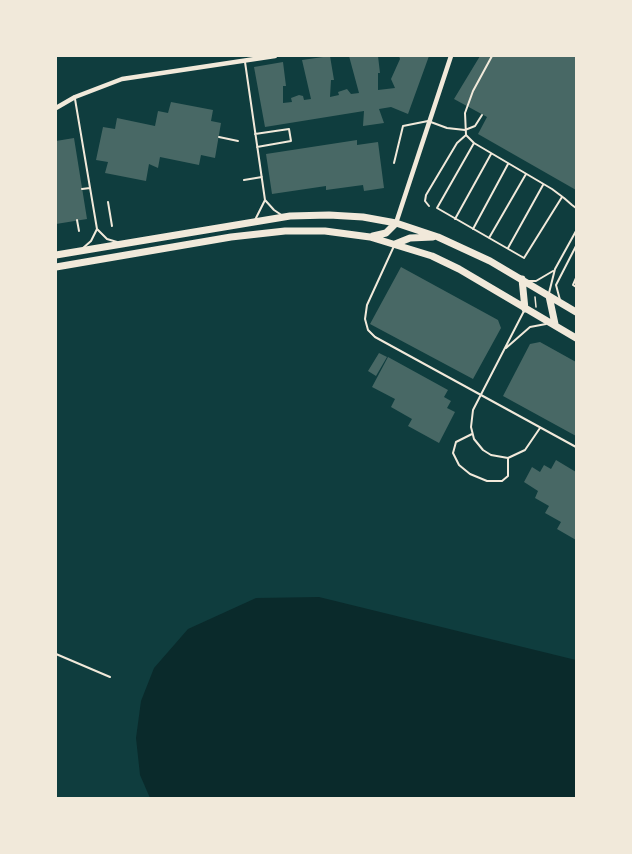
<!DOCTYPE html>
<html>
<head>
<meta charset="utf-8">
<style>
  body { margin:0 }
  #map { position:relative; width:632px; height:854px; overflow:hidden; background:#0f3d3e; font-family:Poppins,sans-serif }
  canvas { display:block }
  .frame { position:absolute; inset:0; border:57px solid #f1e9da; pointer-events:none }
</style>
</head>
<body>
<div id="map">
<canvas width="632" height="854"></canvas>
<div class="frame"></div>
</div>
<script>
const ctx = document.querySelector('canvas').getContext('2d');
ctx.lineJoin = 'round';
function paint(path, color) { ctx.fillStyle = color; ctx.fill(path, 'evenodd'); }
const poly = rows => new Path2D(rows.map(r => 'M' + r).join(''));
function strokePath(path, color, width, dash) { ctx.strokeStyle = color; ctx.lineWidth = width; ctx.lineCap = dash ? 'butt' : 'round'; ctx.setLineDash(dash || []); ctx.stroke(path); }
paint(poly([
  [319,597,576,660,576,798,150,798,140,775,136,738,141,701,154,668,188,629,256,598]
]), '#0a2a2b');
paint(poly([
  [330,56,334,80,331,80,330,97,339,95,338,92,347,89,351,94,359,93,349,56,378,56,380,73,378,73,378,90,395,88,391,79,400,59,399,56,429,56,408,114,391,107,379,109,384,123,363,126,364,111,265,127,254,67,283,62,286,86,283,86,283,103,292,102,291,98,299,95,303,96,304,100,311,99,302,60],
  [480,56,576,56,576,190,478,134,487,117,454,99],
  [171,102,213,110,211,121,221,123,215,158,201,155,199,165,160,157,158,168,149,164,146,181,105,173,108,162,96,160,103,127,115,129,117,118,155,126,158,111,168,113],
  [74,138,87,219,56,224,56,141],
  [357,140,357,145,378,142,384,188,364,191,363,185,326,190,326,186,272,194,266,154],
  [401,267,498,320,501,328,473,379,370,324],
  [540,342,576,362,576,436,503,396,530,344],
  [379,353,387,357,376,376,368,371],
  [388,357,448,390,444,397,451,401,447,408,455,412,439,443,408,426,412,419,391,407,395,399,372,387],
  [556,460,576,472,576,540,557,529,561,522,545,513,549,506,535,498,538,491,524,482,532,467,540,472,544,465,551,469]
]), '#486865');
strokePath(poly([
  [535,297,536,307]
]), '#f1e9da', 1.5);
strokePath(poly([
  [245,62,265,200,255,220],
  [75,99,97,229,107,239,117,242],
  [255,134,289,129,291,141,257,147],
  [219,137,238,141],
  [474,143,466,135,465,113,473,91,492,56],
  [394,163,403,126,428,121,447,128,465,130,475,126,482,115],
  [244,180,262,177],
  [82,189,90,188],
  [562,197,524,258,437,208,474,143,552,189,564,198,572,205,576,208],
  [265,200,274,210,283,216],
  [108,202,112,226],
  [429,206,425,201,426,195,457,143,466,135],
  [455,219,491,154],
  [77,220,79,231],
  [473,229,508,164],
  [489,238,526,174],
  [394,246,367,305,365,319,368,330,375,337,576,447],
  [83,248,91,241,97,229],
  [508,248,543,185],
  [576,278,573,285,576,287],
  [529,281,536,281,553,271],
  [549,293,555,269,576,231],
  [560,300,556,285,576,246],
  [524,311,473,410,471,427,474,439,483,450,491,455,508,458,525,450,540,428],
  [506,348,530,327,546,324],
  [472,434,456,442,453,453,459,465,470,474,487,481,502,481,508,476,508,458],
  [56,654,110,677]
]), '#f1e9da', 2);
strokePath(poly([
  [56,108,75,97,122,79,275,56],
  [396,223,451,56]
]), '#f1e9da', 4.5);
strokePath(poly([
  [373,236,386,233,396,223],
  [395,244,410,238,433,237],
  [56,255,290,216,329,215,363,217,396,223,438,237,490,261,576,312],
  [56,267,231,237,285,231,325,231,370,237,432,256,459,269,576,338],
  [522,279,525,309],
  [549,296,555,324]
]), '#f1e9da', 7);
</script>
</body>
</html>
